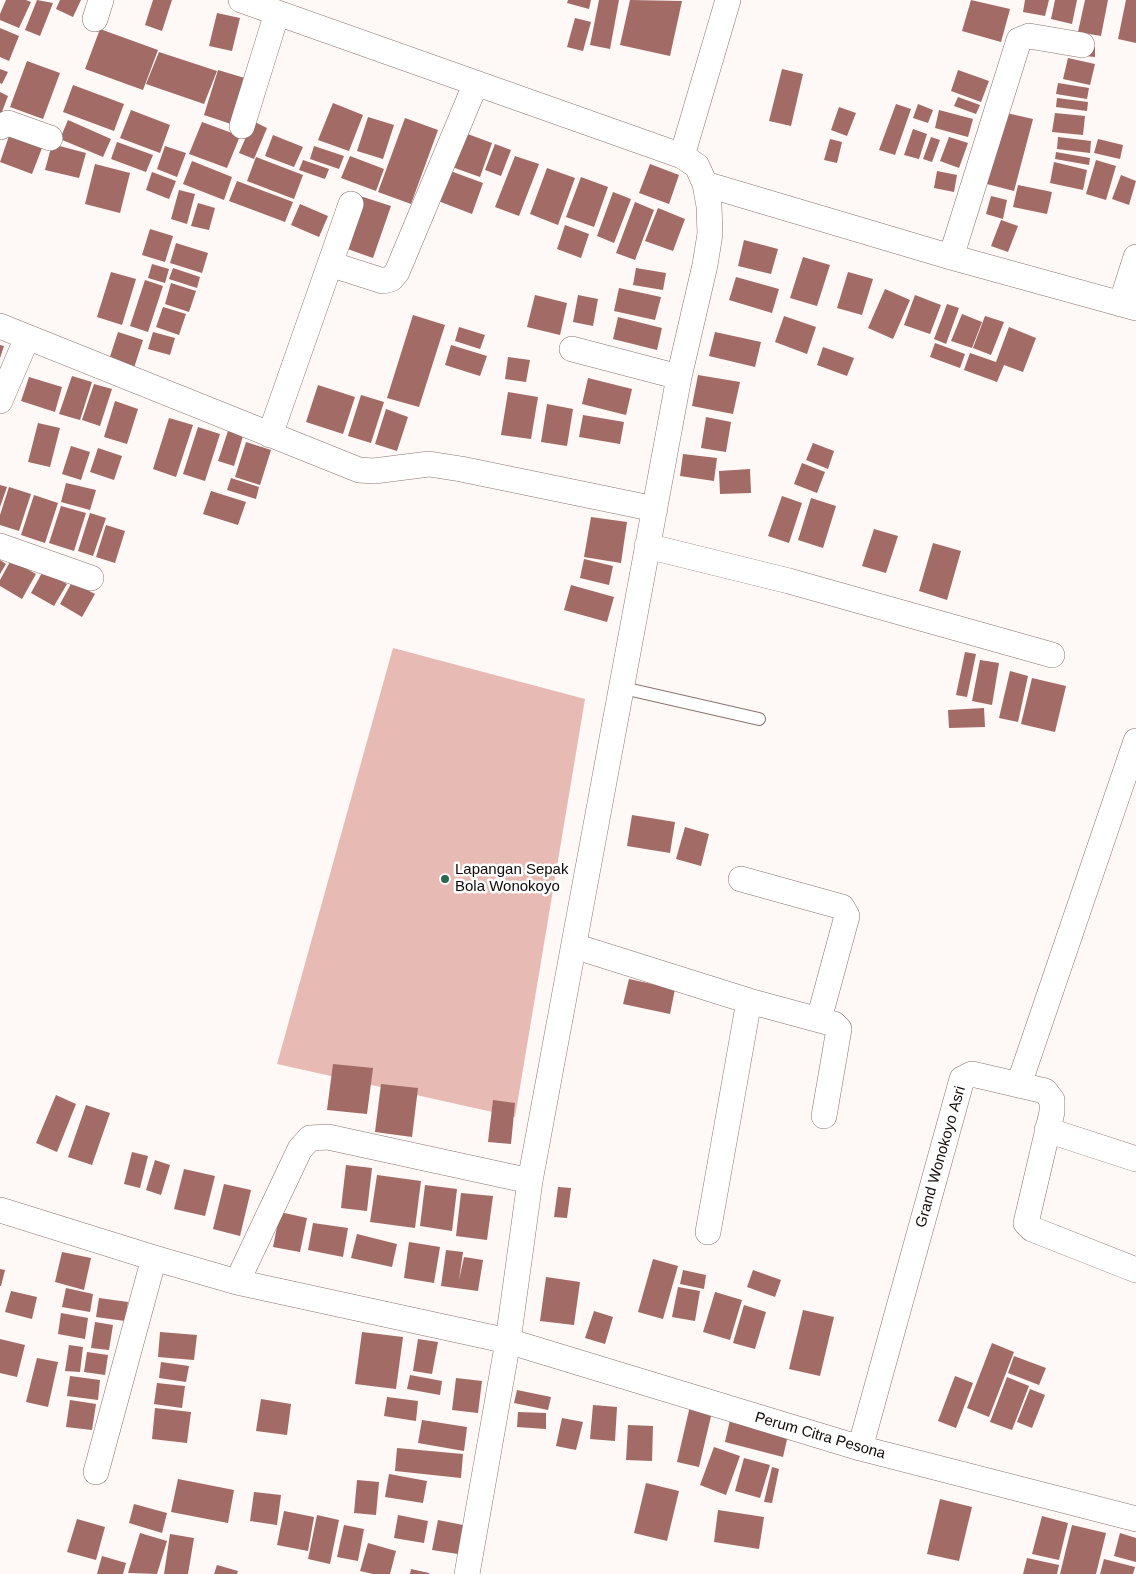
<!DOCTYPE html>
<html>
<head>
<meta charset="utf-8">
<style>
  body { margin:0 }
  canvas { display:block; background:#fef8f7 }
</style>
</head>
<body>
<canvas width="1136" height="1574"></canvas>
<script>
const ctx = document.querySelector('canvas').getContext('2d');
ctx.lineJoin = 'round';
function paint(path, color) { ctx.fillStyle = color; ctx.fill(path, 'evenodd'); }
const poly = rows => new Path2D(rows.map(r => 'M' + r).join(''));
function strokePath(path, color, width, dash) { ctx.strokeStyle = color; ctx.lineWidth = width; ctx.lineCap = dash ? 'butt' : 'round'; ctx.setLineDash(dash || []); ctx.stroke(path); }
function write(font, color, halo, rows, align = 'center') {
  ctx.font = font + ' Arial,sans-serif'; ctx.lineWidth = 5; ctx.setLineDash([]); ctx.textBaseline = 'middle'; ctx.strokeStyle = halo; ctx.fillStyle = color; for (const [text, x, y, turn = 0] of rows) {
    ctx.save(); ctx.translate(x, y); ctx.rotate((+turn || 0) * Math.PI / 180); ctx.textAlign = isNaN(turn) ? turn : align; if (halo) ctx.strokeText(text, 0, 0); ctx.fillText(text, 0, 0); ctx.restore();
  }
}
paint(poly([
  [393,648,585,699,515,1117,277,1064]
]), '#e8bab4');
paint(poly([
  [6,0,26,0,31,2,19,28,0,20,0,14],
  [37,0,53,3,40,36,25,30],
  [60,0,81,0,73,17,56,9],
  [153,0,172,0,162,31,145,25],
  [568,0,591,0,589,9,567,3],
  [599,0,619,0,610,49,590,45],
  [630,0,682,1,670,56,620,45],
  [971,0,1010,9,1001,42,962,31],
  [1025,0,1049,0,1045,16,1023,12],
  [1055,0,1077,0,1072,24,1051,19],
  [1085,0,1108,0,1101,36,1078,32],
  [1126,0,1136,0,1136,43,1118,39],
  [217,13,240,18,232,51,209,46],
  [575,18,591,22,583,51,567,47],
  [0,28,19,36,9,61,0,57],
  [100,29,158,50,143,90,85,69],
  [1074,46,1095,47,1095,57,1074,55],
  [159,52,217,71,204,104,146,84],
  [1068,58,1095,64,1090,85,1063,79],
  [27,61,60,73,43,119,10,107],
  [0,69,8,72,2,84,0,83],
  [782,69,803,74,791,126,769,121],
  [218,70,248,79,234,125,204,115],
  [958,70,989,81,981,102,951,91],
  [1058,83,1089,88,1087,99,1056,94],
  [73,85,124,104,114,131,63,112],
  [0,92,8,96,0,117],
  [958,97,980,105,976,114,954,106],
  [1057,98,1088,102,1087,111,1056,107],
  [333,103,363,115,349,151,318,140],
  [896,104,911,109,895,155,879,150],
  [918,104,933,110,928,123,913,118],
  [839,107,856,113,847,136,831,130],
  [131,110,170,125,160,153,120,138],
  [939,110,973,119,968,137,935,128],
  [1002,112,1033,119,1014,191,983,183],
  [1055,113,1085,116,1083,135,1052,132],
  [368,117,394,125,383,159,357,151],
  [405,118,438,130,411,204,378,192],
  [68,120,111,139,103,157,60,139],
  [253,121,267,128,254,159,239,153],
  [202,122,240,136,227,168,189,154],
  [913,129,927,134,919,159,904,155],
  [465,133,492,143,480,177,452,167],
  [273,135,303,147,294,167,265,156],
  [9,136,42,148,32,174,0,162],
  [931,137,940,140,932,162,923,159],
  [949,137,968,143,959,168,940,161],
  [1058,137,1091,141,1090,153,1057,149],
  [830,139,842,142,837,163,824,160],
  [1098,139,1123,145,1120,159,1094,153],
  [117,142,153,155,146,172,111,159],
  [52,144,86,153,79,178,45,170],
  [495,144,511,150,501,176,485,170],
  [165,146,186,153,177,177,157,169],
  [314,146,344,156,339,169,310,159],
  [1056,152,1090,158,1089,165,1055,159],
  [350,156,384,169,376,191,341,178],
  [515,156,539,164,519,216,495,207],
  [256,157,303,175,294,199,247,181],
  [303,160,329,169,325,179,299,170],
  [1096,160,1116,166,1106,200,1086,194],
  [192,161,232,177,224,200,183,184],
  [1054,162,1087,170,1083,190,1050,183],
  [95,164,130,173,120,213,85,204],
  [650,164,679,175,669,204,639,193],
  [547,168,575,178,558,225,530,214],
  [445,169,483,183,472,214,433,199],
  [937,171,957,175,954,192,934,188],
  [152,172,176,181,169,199,146,190],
  [1121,175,1136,181,1129,205,1112,199],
  [581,177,608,187,594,227,566,217],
  [237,181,293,202,285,222,229,201],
  [1018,185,1052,192,1047,214,1013,207],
  [179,190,195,194,187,224,171,219],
  [613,192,631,199,614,243,597,236],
  [360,196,391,206,373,258,342,247],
  [991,196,1007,200,1003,219,986,214],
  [635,202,654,210,635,260,616,253],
  [198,203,215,208,209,230,191,226],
  [300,204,328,216,319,237,291,225],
  [658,208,685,219,673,251,645,241],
  [1001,220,1018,226,1008,252,991,246],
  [565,225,589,234,581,258,557,249],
  [150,229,173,236,165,262,142,255],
  [744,240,778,249,771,274,738,266],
  [176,243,208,253,202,273,170,263],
  [803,257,830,265,817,306,790,298],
  [152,264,169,269,165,283,148,278],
  [173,268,200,277,197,288,169,279],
  [636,268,666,273,663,290,633,285],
  [111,272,136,279,122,325,97,317],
  [848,272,873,279,862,315,837,308],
  [736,277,779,289,772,313,729,300],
  [145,280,163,286,148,332,130,326],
  [171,283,196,291,189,312,165,304],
  [619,288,661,297,655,320,614,311],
  [885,289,910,300,893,339,868,328],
  [535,295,567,303,560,335,527,327],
  [578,295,598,299,593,326,573,322],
  [915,295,941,305,930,334,904,325],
  [947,304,959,308,946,344,934,339],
  [163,307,186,314,179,335,156,327],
  [962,314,982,322,972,348,951,341],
  [413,315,445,325,419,407,387,398],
  [784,316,816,327,807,354,775,342],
  [985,316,1004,322,991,355,973,348],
  [618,317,662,328,657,350,613,339],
  [459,327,485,335,480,349,455,341],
  [1009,327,1036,338,1023,372,1004,365,997,382,964,370,970,353,996,362],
  [118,332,143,340,132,374,107,366],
  [153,332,175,338,170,355,148,349],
  [715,332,761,342,755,367,709,356],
  [935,343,965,354,960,368,930,357],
  [0,345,4,346,0,358],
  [451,345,487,356,480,376,445,365],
  [823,347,854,358,847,376,817,365],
  [508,357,530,360,526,382,505,379],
  [698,375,740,382,733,414,692,406],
  [72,376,92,382,80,420,59,414],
  [29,377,62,387,55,412,21,401],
  [588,378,632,389,626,415,582,404],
  [94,384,112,389,100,426,82,420],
  [318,385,355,397,343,434,306,422],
  [508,392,538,397,531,439,501,435],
  [361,395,384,402,371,443,348,436],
  [115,401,138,409,127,444,104,437],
  [547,404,573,409,567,446,541,442],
  [386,409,408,417,397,451,375,444],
  [583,415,624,422,620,444,579,437],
  [706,417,731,422,726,452,701,448],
  [169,418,193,425,176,477,153,469],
  [38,423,60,428,50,467,28,462],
  [198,427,220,434,205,481,183,474],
  [228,431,243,436,234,466,218,461],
  [246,442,271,450,260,485,235,477],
  [813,443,834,451,828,469,806,460],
  [71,446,90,452,81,480,62,474],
  [98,448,122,456,114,480,90,472],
  [683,454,717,458,714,481,680,476],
  [802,463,825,472,817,493,794,484],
  [750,469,751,493,720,494,719,471],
  [231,478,259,487,256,499,227,490],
  [66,483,96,490,90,510,61,502],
  [0,485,7,487,0,507],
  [9,487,31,494,19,531,0,525,0,515],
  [211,491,246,502,238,525,203,514],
  [34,495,58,503,45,543,21,535],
  [782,496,802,503,789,543,768,536],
  [811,498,836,506,823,548,798,540],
  [61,506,86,513,74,551,49,543],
  [90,513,106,518,93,556,78,551],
  [591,517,627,522,621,563,584,557],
  [106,525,125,531,115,563,96,557],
  [874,529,898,536,886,573,862,566],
  [933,543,961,551,947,600,919,591],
  [584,559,613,566,609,585,580,578],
  [0,560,6,564,0,574],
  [11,560,36,574,22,599,0,586,0,580],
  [43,571,67,584,54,606,31,593],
  [72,582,95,594,82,617,60,604],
  [571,585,614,597,607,622,564,610],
  [965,652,976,654,967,697,956,695],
  [980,660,999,663,992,705,972,701],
  [1010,671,1028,676,1018,722,999,718],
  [1032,678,1066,686,1055,732,1021,724],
  [984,708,985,727,949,728,948,710],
  [632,815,675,822,670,853,627,846],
  [685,827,709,834,701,866,676,859],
  [629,979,675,989,670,1014,623,1004],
  [333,1064,373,1068,367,1114,327,1110],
  [381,1084,418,1088,412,1137,375,1132],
  [56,1095,76,1104,57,1152,36,1143],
  [493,1100,515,1103,511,1144,488,1142],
  [86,1105,110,1113,92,1165,68,1157],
  [132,1152,148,1156,140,1188,124,1184],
  [155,1160,170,1165,161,1195,146,1190],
  [346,1165,372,1168,367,1211,341,1208],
  [184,1169,215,1176,205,1216,174,1209],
  [377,1175,421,1181,415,1228,370,1222],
  [224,1184,251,1190,240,1236,213,1229],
  [425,1185,457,1189,452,1231,420,1226],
  [558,1187,571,1188,567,1218,554,1217],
  [461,1193,493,1196,487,1240,456,1236],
  [280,1212,307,1218,300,1252,273,1247],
  [313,1223,348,1228,343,1257,308,1250],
  [357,1234,397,1244,392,1267,351,1258],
  [409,1242,440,1247,434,1283,404,1278],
  [446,1250,463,1252,459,1280,464,1257,483,1260,478,1291,441,1286],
  [62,1252,91,1258,84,1290,55,1282],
  [653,1259,678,1266,663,1319,638,1312],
  [0,1269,5,1270,1,1286,0,1286],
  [683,1270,706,1275,704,1289,680,1284],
  [753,1270,781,1280,775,1297,747,1287],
  [546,1277,580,1282,574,1325,540,1321],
  [678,1287,700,1291,695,1321,672,1317],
  [66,1288,93,1294,90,1312,62,1307],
  [11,1291,37,1297,32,1319,5,1312],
  [715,1292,742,1300,730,1340,703,1332],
  [99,1298,128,1302,125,1321,96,1317],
  [744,1305,766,1312,755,1349,733,1343],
  [803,1310,834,1317,820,1376,789,1369],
  [594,1311,613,1317,605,1344,585,1338],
  [61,1313,88,1318,85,1339,58,1334],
  [95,1322,113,1325,109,1350,91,1348],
  [160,1332,197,1335,194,1360,158,1357],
  [362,1332,403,1337,396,1389,355,1384],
  [0,1339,25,1345,17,1377,0,1373],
  [418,1339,438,1342,432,1374,413,1371],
  [992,1343,1014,1352,989,1417,967,1408],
  [69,1345,83,1347,80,1372,65,1371],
  [87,1352,108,1355,105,1375,84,1372],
  [1014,1356,1046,1368,1039,1385,1008,1373],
  [37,1358,58,1362,48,1407,26,1402],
  [161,1362,189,1366,186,1382,159,1378],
  [410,1375,442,1381,440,1395,407,1389],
  [70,1376,100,1380,98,1400,67,1396],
  [955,1376,973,1383,956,1428,938,1421],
  [1007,1377,1029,1386,1012,1430,990,1422],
  [456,1378,482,1381,478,1413,452,1410],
  [157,1383,185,1386,182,1408,154,1404],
  [1030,1389,1045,1395,1032,1428,1017,1422],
  [517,1390,551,1397,548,1410,514,1403],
  [387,1397,418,1401,416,1421,384,1416],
  [261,1399,291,1404,287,1435,256,1431],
  [70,1400,96,1404,92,1430,66,1427],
  [593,1405,617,1407,615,1441,590,1439],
  [690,1406,712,1412,699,1467,677,1462],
  [155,1408,191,1412,187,1443,152,1439],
  [518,1412,546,1413,546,1429,517,1427],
  [562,1418,583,1422,576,1450,556,1446],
  [422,1420,467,1427,464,1451,418,1443],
  [730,1420,788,1435,783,1457,725,1442],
  [628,1425,653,1426,652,1461,626,1460],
  [714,1447,740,1456,726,1495,700,1485],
  [397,1448,463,1454,461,1478,395,1471],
  [744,1458,770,1465,760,1498,735,1491],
  [772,1467,779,1469,772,1503,764,1502],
  [389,1474,427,1481,423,1503,385,1497],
  [178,1479,234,1490,228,1523,171,1512],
  [357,1480,379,1482,376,1515,354,1513],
  [646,1483,679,1491,667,1541,634,1533],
  [254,1492,281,1495,277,1525,250,1521],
  [940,1499,972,1507,959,1561,927,1554],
  [134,1504,167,1513,162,1533,129,1523],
  [718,1510,764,1517,759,1549,714,1542],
  [284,1511,314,1517,308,1551,277,1545],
  [317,1515,339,1520,330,1564,308,1559],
  [398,1515,428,1521,424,1543,394,1538],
  [1042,1516,1068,1523,1059,1560,1032,1554],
  [77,1519,105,1527,96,1560,67,1552],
  [438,1520,463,1525,458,1554,432,1550],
  [344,1525,364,1529,358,1561,337,1557],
  [1072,1525,1106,1533,1096,1574,1060,1574],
  [140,1533,167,1541,157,1574,128,1573],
  [1120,1533,1136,1538,1136,1562,1114,1556],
  [170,1534,194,1538,188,1574,164,1574],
  [368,1543,396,1551,390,1574,373,1574,360,1571],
  [102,1556,126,1563,123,1574,97,1574],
  [1027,1558,1059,1565,1057,1574,1023,1574],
  [1104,1559,1135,1567,1133,1574,1100,1574],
  [217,1565,238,1571,237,1574,214,1574],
  [411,1569,429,1573,429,1574,410,1574]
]), '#a26b65');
const lane = poly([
  [623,688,759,719]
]);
const street = poly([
  [241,0,682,156,697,166,705,184,709,206,710,234,705,265,679,377,530,1181,508,1341,467,1574],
  [95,19,101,0],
  [242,126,277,13],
  [0,127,8,123,50,138],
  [682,156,728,0],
  [705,184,951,257,1136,308],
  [951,257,1019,40,1029,36,1082,45],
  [330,264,351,204],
  [1121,304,1136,257],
  [0,326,359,470,374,471,429,464,461,469,655,509],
  [572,349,679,377],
  [0,401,27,338],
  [270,435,330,264,383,281,391,279,397,272,476,83],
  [0,546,91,578],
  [647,546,789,581,1052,655],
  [741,879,842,907,847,916,819,1019],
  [574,946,749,1001,834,1024,839,1029,824,1116],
  [1019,1084,1136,741],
  [1047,1130,1136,1159],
  [0,1210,154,1258,237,1282,508,1341,860,1448,1136,1519],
  [708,1232,749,1001],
  [237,1282,300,1149,310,1138,328,1137,530,1181],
  [860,1448,962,1079,972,1074,1045,1091,1052,1100,1052,1112,1026,1223,1032,1229,1136,1270],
  [96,1472,154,1258]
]);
strokePath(lane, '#8b7470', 14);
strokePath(street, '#8b7470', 26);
strokePath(lane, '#fff', 12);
strokePath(street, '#fff', 25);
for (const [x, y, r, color] of [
  [445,879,5,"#2b6752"]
]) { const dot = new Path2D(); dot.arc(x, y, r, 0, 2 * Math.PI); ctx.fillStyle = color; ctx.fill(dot); strokePath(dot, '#fff', 2); }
write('15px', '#120908', '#fff', [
  ["Lapangan Sepak",455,870],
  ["Bola Wonokoyo",455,887]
], 'left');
write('15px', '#120908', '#fff', [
  ["Grand Wonokoyo Asri",941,1157,-74],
  ["Perum Citra Pesona",820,1436,16]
]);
</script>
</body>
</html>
